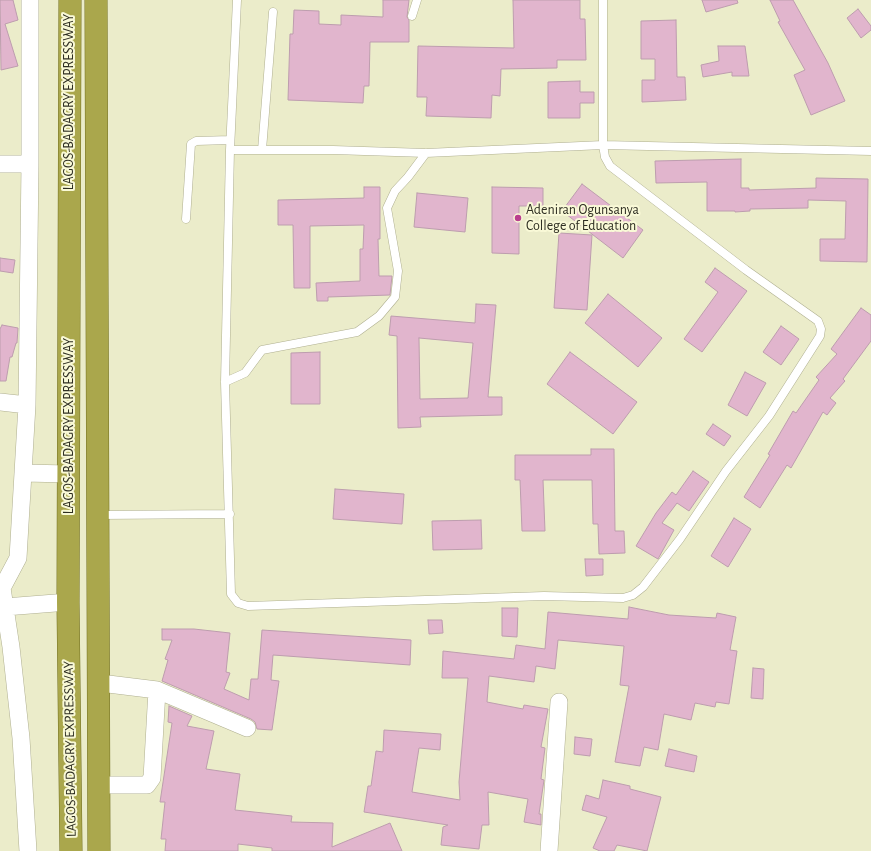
<!DOCTYPE html>
<html>
<head>
<meta charset="utf-8">
<style>
  body { margin:0 }
  canvas { display:block; background:#ebecca }
</style>
</head>
<body>
<canvas width="871" height="851"></canvas>
<script>
const ctx = document.querySelector('canvas').getContext('2d');
ctx.lineJoin = 'round';
function paint(path, color) { ctx.fillStyle = color; ctx.fill(path, 'evenodd'); }
const poly = rows => new Path2D(rows.map(r => 'M' + r).join(''));
function strokePath(path, color, width, dash) { ctx.strokeStyle = color; ctx.lineWidth = width; ctx.lineCap = dash ? 'butt' : 'round'; ctx.setLineDash(dash || []); ctx.stroke(path); }
function write(font, color, halo, rows, align = 'center') {
  ctx.font = font + ' "Alegreya Sans",sans-serif'; ctx.lineWidth = 4; ctx.setLineDash([]); ctx.textBaseline = 'middle'; ctx.strokeStyle = halo; ctx.fillStyle = color; for (const [text, x, y, turn = 0] of rows) {
    ctx.save(); ctx.translate(x, y); ctx.rotate((+turn || 0) * Math.PI / 180); ctx.textAlign = isNaN(turn) ? turn : align; if (halo) ctx.strokeText(text, 0, 0); ctx.fillText(text, 0, 0); ctx.restore();
  }
}
const building = poly([
  [0,0,13,0,18,20,5,24,18,66,1,70,0,0],
  [383,0,409,0,407,17,409,20,409,42,370,42,369,86,364,86,363,103,288,100,290,34,293,34,294,10,319,11,319,24,341,25,341,15,383,17,383,0],
  [513,0,580,0,580,19,585,19,586,60,557,60,557,68,501,69,500,96,492,95,491,118,426,116,427,97,417,97,418,46,514,48,513,0],
  [702,0,737,0,738,3,706,12,702,0],
  [770,0,793,0,828,63,845,101,811,115,794,75,805,70,778,22,780,21,770,0],
  [858,9,871,26,871,30,861,38,847,18,858,9],
  [676,20,677,77,685,77,686,100,642,102,642,80,655,80,655,59,641,59,641,21,676,20],
  [718,46,745,46,749,76,732,76,732,72,703,77,701,65,719,61,718,46],
  [580,81,580,92,594,92,594,103,580,103,580,118,548,118,548,82,580,81],
  [741,159,741,188,749,188,749,190,816,188,816,178,868,179,867,262,820,261,820,239,845,239,846,201,808,200,808,208,750,209,750,211,735,212,735,211,707,211,707,182,656,183,655,161,741,159],
  [582,184,643,230,623,258,562,211,582,184],
  [364,187,380,187,380,239,378,239,379,276,392,276,390,295,328,297,328,301,317,301,316,283,360,281,360,249,363,249,364,225,310,226,310,288,294,288,293,225,278,225,278,200,364,198,364,187],
  [492,187,543,188,543,206,519,206,519,254,492,253,492,187],
  [417,193,468,198,465,232,414,227,417,193],
  [559,233,592,235,587,310,554,308,559,233],
  [0,258,15,260,13,273,0,271,0,258],
  [715,268,747,291,702,352,684,339,718,292,705,282,715,268],
  [608,294,662,338,638,367,585,323,608,294],
  [476,304,496,305,488,397,502,397,502,415,420,417,421,427,398,428,397,336,389,335,391,316,475,323,476,304],
  [419,338,473,343,468,398,420,399,419,338],
  [861,308,871,315,871,341,843,379,845,381,830,398,836,403,827,415,823,412,791,468,787,465,760,508,744,497,770,455,768,454,793,411,796,413,819,380,816,377,837,354,831,349,861,308],
  [2,325,18,328,17,343,16,343,12,357,10,357,6,381,0,381,0,329,2,325],
  [781,326,799,339,781,365,763,352,781,326],
  [320,352,320,404,291,404,291,353,320,352],
  [570,352,637,402,613,434,547,384,570,352],
  [745,372,766,383,747,416,728,405,745,372],
  [713,424,731,436,724,446,706,434,713,424],
  [591,449,614,449,615,531,624,531,625,553,599,554,598,524,593,524,592,480,543,480,545,531,522,531,520,480,515,480,515,455,591,455,591,449],
  [693,471,709,482,689,511,677,503,662,523,674,530,658,559,636,546,656,513,672,492,676,495,693,471],
  [335,489,404,494,402,524,333,519,335,489],
  [734,518,751,529,728,567,711,556,734,518],
  [481,520,482,549,433,550,432,521,481,520],
  [585,559,603,559,603,575,586,576,585,559],
  [629,607,669,615,716,618,717,613,736,617,730,650,737,651,729,704,716,702,715,707,695,703,691,720,664,714,658,750,644,747,640,766,615,762,629,686,620,685,624,646,558,640,555,669,536,666,534,682,489,676,487,702,523,709,524,705,548,709,541,747,545,748,541,779,544,780,539,814,541,814,541,825,524,822,528,799,488,792,489,825,482,825,479,849,441,845,443,827,448,825,364,812,368,786,371,786,376,751,383,752,384,730,441,734,440,750,419,748,412,792,460,800,459,782,468,678,442,678,443,651,514,659,516,645,545,649,548,612,628,619,629,607],
  [502,608,518,608,517,637,502,636,502,608],
  [428,620,442,620,443,633,429,634,428,620],
  [162,629,194,629,230,633,226,672,230,673,224,689,249,700,251,679,258,679,262,630,411,640,410,665,273,655,271,680,279,681,272,730,257,729,255,722,251,719,162,681,168,660,165,659,172,640,162,640,162,629],
  [753,668,764,669,763,699,751,698,753,668],
  [169,706,192,716,187,726,214,731,206,769,240,774,235,810,292,816,291,822,333,823,332,847,390,823,402,851,272,851,272,848,238,844,238,851,165,851,166,839,161,839,165,802,160,802,172,723,168,722,169,706],
  [575,737,592,739,590,756,574,754,575,737],
  [669,749,697,756,694,772,665,766,669,749],
  [603,780,630,786,630,789,661,797,647,851,617,845,614,851,600,851,593,848,607,817,582,810,586,795,599,799,603,780]
]);
paint(building, '#e1b5cd');
strokePath(building, '#bd9dae', 1);
const service = poly([
  [237,0,230,150,225,382,231,594,238,603,248,606,544,596,623,598,633,595,643,587,680,539,726,471,769,416,820,336,821,329,818,321,746,270,610,166,605,157,603,145,603,0],
  [412,16,417,0],
  [230,150,333,150,426,153,603,145,871,151],
  [262,150,273,12],
  [186,219,191,144,196,141,230,140],
  [225,382,245,373,262,350,357,332,379,316,395,297,398,271,387,208,395,191,408,177,426,153],
  [99,515,230,514]
]);
const minor = poly([
  [0,164,30,164],
  [0,402,27,405],
  [24,473,68,474],
  [5,607,68,602],
  [157,690,247,728],
  [99,785,147,785,152,778,157,690,100,683],
  [28,851,21,738,11,647,2,588,18,558,27,405,30,164,30,0],
  [549,851,559,702]
]);
const trunk = poly([
  [70,0,68,602,71,851],
  [96,0,99,851]
]);
strokePath(service, '#afaf90', 9);
strokePath(minor, '#afaf90', 18);
strokePath(trunk, '#716e20', 23);
strokePath(service, '#fff', 8);
strokePath(minor, '#fff', 17);
strokePath(trunk, '#aaa74c', 22);
for (const [x, y, r, color] of [
  [518,218,4,"#ba3e8e"]
]) { const dot = new Path2D(); dot.arc(x, y, r, 0, 2 * Math.PI); ctx.fillStyle = color; ctx.fill(dot); strokePath(dot, '#f9f9d7', 1.5); }
write('14px', '#2e2e22', '#f9f9d7', [
  ["LAGOS-BADAGRY EXPRESSWAY",69,102,-90],
  ["LAGOS-BADAGRY EXPRESSWAY",69,426,-90],
  ["LAGOS-BADAGRY EXPRESSWAY",70,749,-91]
]);
write('14px', '#2e2e22', '#f9f9d7', [
  ["Adeniran Ogunsanya",526,210],
  ["College of Education",526,226]
], 'left');
</script>
</body>
</html>
